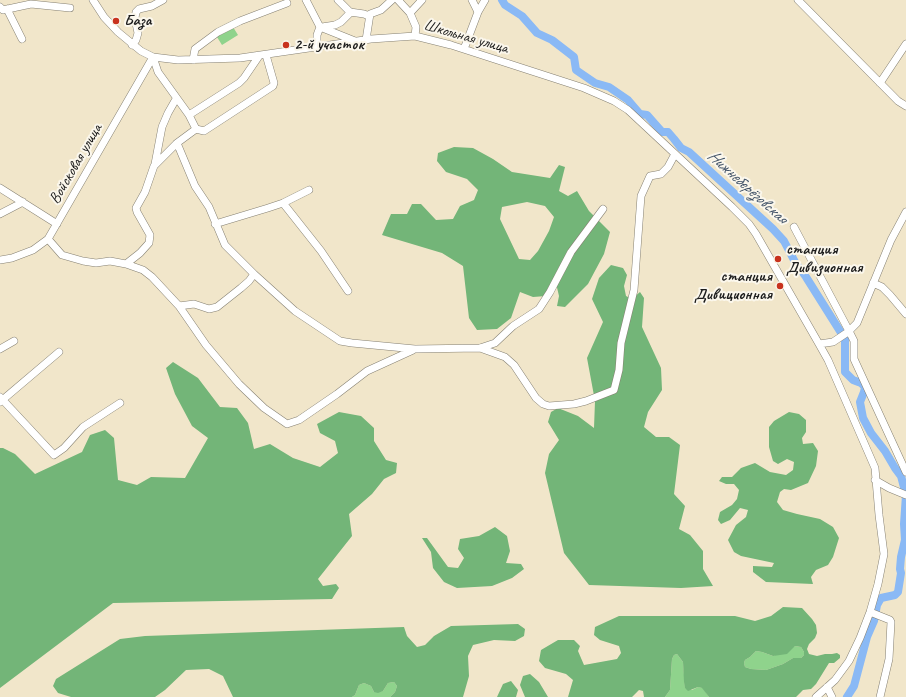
<!DOCTYPE html>
<html>
<head>
<meta charset="utf-8">
<style>
  body { margin:0 }
  canvas { display:block; background:#f1e6ca }
</style>
</head>
<body>
<canvas width="906" height="697"></canvas>
<script>
const ctx = document.querySelector('canvas').getContext('2d');
ctx.lineJoin = 'round';
function paint(path, color) { ctx.fillStyle = color; ctx.fill(path, 'evenodd'); }
const poly = rows => new Path2D(rows.map(r => 'M' + r).join(''));
function strokePath(path, color, width, dash) { ctx.strokeStyle = color; ctx.lineWidth = width; ctx.lineCap = dash ? 'butt' : 'round'; ctx.setLineDash(dash || []); ctx.stroke(path); }
function write(font, color, halo, rows, align = 'center') {
  ctx.font = font + ' Caveat,sans-serif'; ctx.lineWidth = 4; ctx.setLineDash([]); ctx.textBaseline = 'middle'; ctx.strokeStyle = halo; ctx.fillStyle = color; for (const [text, x, y, turn = 0] of rows) {
    ctx.save(); ctx.translate(x, y); ctx.rotate((+turn || 0) * Math.PI / 180); ctx.textAlign = isNaN(turn) ? turn : align; if (halo) ctx.strokeText(text, 0, 0); ctx.fillText(text, 0, 0); ctx.restore();
  }
}
paint(poly([
  [233,27,238,35,222,45,217,37],
  [795,646,801,647,804,652,804,655,801,658,793,658,783,664,766,670,751,669,745,667,744,663,745,660,750,657,756,651,762,652,773,656],
  [677,654,683,662,685,688,692,690,698,687,703,688,709,697,665,697,670,690,672,659,674,655],
  [394,682,397,686,395,692,390,697,352,697,355,695,359,685,364,683,371,686,374,692,383,691,388,683]
]), '#8fd38c');
paint(poly([
  [454,147,473,148,493,159,512,172,550,178,559,165,565,167,559,191,568,196,577,191,589,211,610,232,604,254,588,284,565,307,557,306,559,296,555,279,546,296,533,297,520,292,511,318,497,329,477,330,469,318,463,266,442,253,382,235,391,214,407,214,412,204,421,204,436,220,453,219,460,206,474,200,478,190,467,179,446,172,437,161,438,153],
  [527,202,545,206,554,217,549,231,538,251,530,260,519,259,500,219,502,207],
  [611,265,623,268,627,275,624,286,626,296,632,299,640,292,644,298,642,327,661,368,662,390,648,412,644,427,656,437,669,437,680,445,674,494,685,506,679,529,690,535,703,551,703,569,713,586,681,588,589,585,564,553,545,473,549,454,559,440,548,422,551,412,558,408,578,416,594,428,595,401,587,358,603,322,592,299,599,278],
  [173,362,198,378,220,407,237,408,248,423,254,449,270,444,293,458,320,467,338,453,335,441,320,433,317,424,339,412,361,416,374,428,374,441,386,460,397,463,396,473,384,479,372,494,349,514,352,536,318,579,323,586,336,584,339,588,332,599,113,603,0,688,0,448,3,448,15,454,35,474,82,452,90,435,105,430,114,438,118,480,137,485,151,477,185,478,208,438,192,426,175,394,166,368],
  [789,412,799,414,806,420,806,432,802,438,803,444,813,443,818,451,816,466,808,483,791,490,784,489,780,492,777,502,783,510,797,514,820,519,833,527,839,538,833,557,828,565,816,570,811,577,813,584,766,582,753,572,753,566,772,567,774,563,741,556,734,552,728,540,736,525,746,517,748,510,740,508,730,520,721,524,718,520,720,512,732,505,737,499,739,490,734,484,726,484,719,481,722,477,732,477,741,468,755,463,770,472,786,475,793,470,794,462,787,459,778,464,773,461,769,447,769,427,774,421],
  [495,527,507,536,510,551,506,563,521,564,524,569,512,578,492,586,457,588,444,582,433,568,431,552,422,538,427,538,448,567,458,568,464,558,458,549,460,539,479,536],
  [783,607,802,608,812,619,816,625,817,633,815,638,809,644,807,649,809,654,817,656,825,654,832,654,837,653,840,655,840,658,834,663,829,663,816,684,811,689,803,690,796,697,709,697,702,688,698,687,688,691,685,688,684,682,683,662,677,654,674,655,672,659,670,690,665,697,644,697,643,691,639,690,632,697,568,697,573,680,566,674,545,668,539,661,541,650,558,640,574,640,580,646,578,651,584,665,617,659,621,653,619,646,600,640,594,635,595,627,619,616,735,616,755,621,771,616],
  [795,646,801,647,804,652,804,655,801,658,793,658,783,664,766,670,751,669,745,667,744,663,745,660,750,657,756,651,762,652,773,656,787,654],
  [518,624,525,629,524,636,515,641,494,640,473,645,468,656,469,676,463,697,390,697,395,692,397,686,394,682,388,683,383,691,378,693,374,692,371,686,364,683,359,685,355,695,352,697,233,697,223,676,209,669,186,670,165,690,155,697,71,697,58,693,53,686,56,679,120,639,145,636,404,627,407,636,417,647,425,645,434,636,451,626],
  [530,674,539,682,548,697,525,697,520,685,523,676],
  [511,681,518,690,516,697,497,697,503,684]
]), '#73b578');
strokePath(poly([
  [502,0,505,5,522,16,537,33,552,40,574,57,576,70,595,83,609,87,628,100,640,114,647,115,662,132,668,132,674,139,681,148,689,152,773,229,784,241,795,262,806,277,845,339,845,372,853,380,861,383,865,387,864,392,860,402,863,418,871,433,885,451,895,468,901,476,906,495,904,524,905,540,901,557,900,569,901,573,898,592,895,595,881,598,877,605,874,621,867,637,854,686,847,697]
]), '#8ab9f5', 8);
const minor = poly([
  [93,0,104,17,118,32,141,51,153,57,178,60,240,58,371,39,415,36,451,45,584,88,614,101,628,110,732,207,749,224,756,234,819,344,828,360,875,468,879,515,884,554,878,584,870,612,860,638,849,661,835,680,816,697],
  [306,0,320,27],
  [338,0,350,12,364,14,369,16],
  [398,0,410,13,416,27,415,36],
  [472,0,478,12],
  [798,0,898,101,906,106],
  [0,7,3,10,31,4,70,8],
  [7,9,22,39],
  [410,13,422,0],
  [320,27,355,41],
  [322,27,335,25,341,22,351,12],
  [366,40,370,14,381,10,392,0],
  [132,45,136,40,138,33,135,18,136,12,139,9,152,6,163,0],
  [317,47,317,35,320,27],
  [464,49,478,12,485,0],
  [193,60,195,49,218,32,240,21,287,3],
  [880,83,906,44],
  [189,115,239,83,244,78,259,56],
  [196,129,204,131,273,86,274,83,266,55],
  [155,164,162,127,168,113,176,99],
  [0,188,57,224],
  [283,203,321,251,348,291],
  [0,214,23,202],
  [215,224,268,208,283,203,309,190],
  [794,227,849,331,854,341,854,359,906,472],
  [48,239,62,255,83,261,96,263,110,261,126,264,140,253,149,243,150,235,137,212,136,208,145,192,154,166,177,143,196,129,189,115,158,72,153,57],
  [0,260,12,258,33,250,48,239,153,57],
  [126,264,143,270,152,277,179,306,194,304,209,309,217,307,241,288,249,281,254,274,225,245,209,207,195,186,177,143],
  [254,274,295,311,340,341,352,343,415,349,480,348,495,343,513,326,539,309,550,292,571,252,603,209],
  [873,283,882,287,890,295,906,314],
  [179,306,206,345,239,384,264,408,287,424,299,420,337,394,367,371,413,350],
  [819,344,833,342,848,332,857,323,891,240,906,212],
  [480,348,505,357,514,365,536,398,543,404,549,406,574,404,586,401,614,390,619,370,621,343,634,290,641,196,650,176,661,174,668,167,675,154],
  [0,349,14,341],
  [0,397,54,455,64,448,83,427,120,403],
  [0,402,59,352],
  [875,480,889,488,906,495],
  [870,612,890,620,891,622,889,659,880,697],
  [827,687,832,697]
]);
strokePath(minor, '#868173', 8);
strokePath(minor, '#fff', 7);
for (const [x, y, r, color] of [
  [116,21,4,"#c8321e"],
  [286,45,4,"#c8321e"],
  [778,259,4,"#c8321e"],
  [780,286,4,"#c8321e"]
]) { const dot = new Path2D(); dot.arc(x, y, r, 0, 2 * Math.PI); ctx.fillStyle = color; ctx.fill(dot); strokePath(dot, '#fbf7ec', 1.5); }
write('bold 16px', '#1c1c1c', '#fbf7ec', [
  ["База",124,21],
  ["2-й участок",294,45],
  ["станция",786,250],
  ["Дивизионная",786,268],
  ["станция",772,277,"right"],
  ["Дивиционная",772,295,"right"]
], 'left');
write('16px', '#1c1c1c', '#fbf7ec', [
  ["Школьная улица",466,37,16],
  ["Войсковая улица",76,164,-60]
]);
write('italic 17px', '#425368', '#fbf7ec', [
  ["Нижнеберёзовская",747,187,42]
]);
</script>
</body>
</html>
